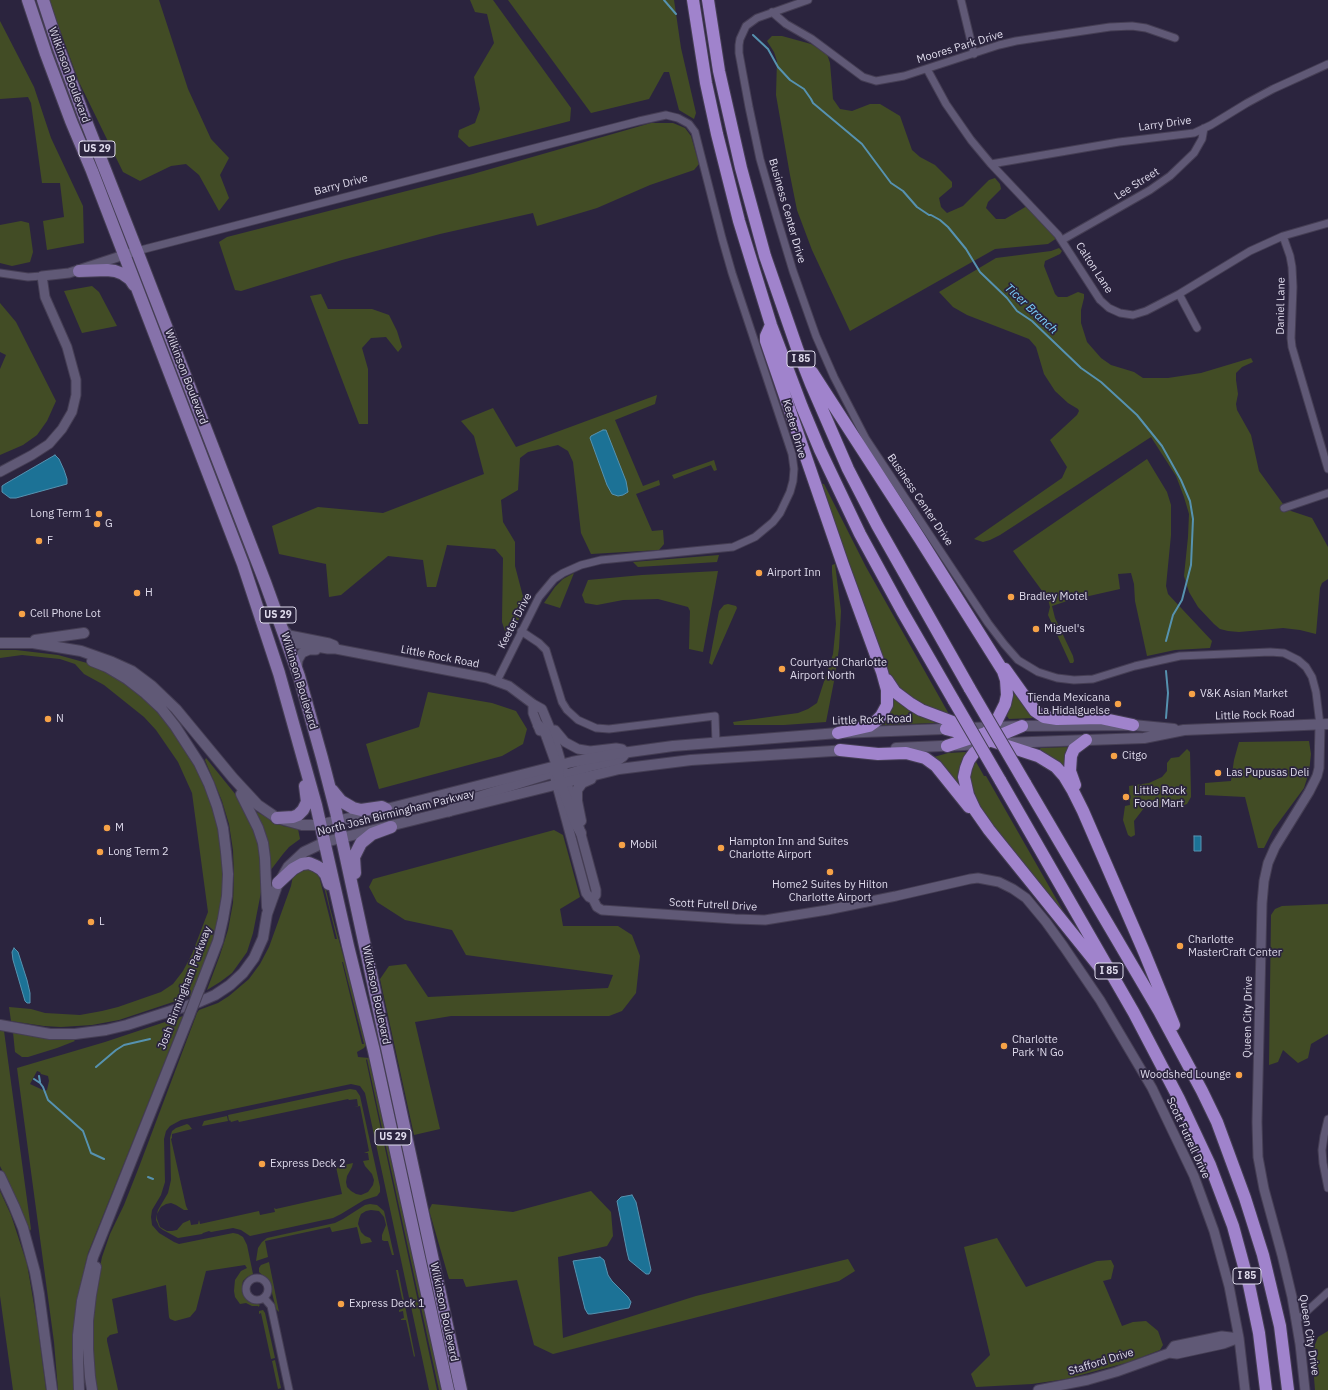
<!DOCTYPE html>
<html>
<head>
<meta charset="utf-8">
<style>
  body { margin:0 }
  canvas { display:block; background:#2b243e }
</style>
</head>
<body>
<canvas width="1328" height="1390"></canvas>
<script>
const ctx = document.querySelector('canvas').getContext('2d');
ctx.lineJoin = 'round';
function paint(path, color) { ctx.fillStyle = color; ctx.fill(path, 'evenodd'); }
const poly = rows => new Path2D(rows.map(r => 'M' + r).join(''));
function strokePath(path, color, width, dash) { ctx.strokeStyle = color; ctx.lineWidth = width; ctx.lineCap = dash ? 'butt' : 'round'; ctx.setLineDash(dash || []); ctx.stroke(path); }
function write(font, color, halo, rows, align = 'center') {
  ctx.font = font + ' "IBM Plex Sans",sans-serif'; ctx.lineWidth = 3.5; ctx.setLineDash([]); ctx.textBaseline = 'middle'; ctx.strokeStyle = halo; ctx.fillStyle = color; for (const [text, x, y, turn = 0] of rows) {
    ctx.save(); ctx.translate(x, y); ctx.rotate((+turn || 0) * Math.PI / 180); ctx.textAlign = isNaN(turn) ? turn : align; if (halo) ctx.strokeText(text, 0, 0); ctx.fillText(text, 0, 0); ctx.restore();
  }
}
paint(poly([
  [49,0,159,0,188,89,211,139,229,158,220,175,229,198,219,211,199,175,186,164,171,166,140,181,123,172,79,82],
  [470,0,493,0,571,108,570,121,469,147,458,137,459,130,475,123,480,109,474,77,494,43,487,14,475,12],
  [508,0,674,0,681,48,696,113,694,119,679,110,669,72,664,72,649,99,591,113],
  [0,21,34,87,51,138,83,206,84,243,47,250,43,221,64,217,60,183,42,183,31,103,28,97,0,99],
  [772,36,782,36,811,44,827,54,830,63,833,99,840,109,852,111,870,104,880,104,900,116,912,150,920,157,935,165,952,182,952,187,939,198,941,207,947,213,963,206,989,180,995,178,1000,184,1001,189,988,202,986,208,996,219,1005,219,1027,206,1057,238,1048,244,995,249,850,331,812,250,797,210,790,175,776,95,777,61,774,52,767,41],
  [651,123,673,123,685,128,691,136,699,164,694,170,650,185,597,208,537,226,533,213,440,234,342,260,241,291,235,290,219,242,227,237,473,174],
  [21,221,29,223,33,252,30,262,12,266,0,263,0,225],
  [1059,248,1062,251,1060,254,1045,261,1044,266,1055,294,1058,297,1067,297,1078,292,1084,294,1084,298,1081,310,1081,323,1087,342,1101,358,1111,365,1134,372,1143,378,1168,378,1201,373,1251,358,1253,362,1242,367,1236,373,1236,380,1238,394,1236,404,1237,410,1251,435,1259,471,1283,504,1291,511,1312,518,1328,547,1328,579,1322,583,1320,588,1316,634,1300,630,1283,628,1239,632,1228,631,1220,629,1214,624,1198,607,1189,592,1184,576,1188,537,1189,514,1184,497,1176,476,1151,437,1000,535,990,540,983,542,974,539,1062,478,1067,467,1050,440,1077,415,1079,411,1078,409,1068,403,1055,391,1044,374,1036,347,1029,339,967,315,953,307,939,292,996,258,1051,251],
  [92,286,99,292,117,326,82,333,64,291],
  [321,294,328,309,372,309,389,315,397,331,402,347,398,352,386,337,371,338,362,348,368,369,368,424,359,424,310,296],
  [0,303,16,322,56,401,47,421,37,435,23,445,0,455,0,369,6,355,0,352],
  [657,395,655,404,615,420,643,486,659,480,660,485,636,494,652,531,663,530,664,544,659,550,591,554,581,533,573,462,568,451,558,445,528,452,520,458,518,490,501,500,503,522,515,542,515,566,526,608,513,629,505,631,502,622,503,558,495,549,447,545,436,587,427,587,423,560,388,556,341,595,329,597,326,564,279,554,272,526,318,507,383,513,484,474,474,436,461,421,493,408,516,447],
  [1147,459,1167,492,1171,505,1171,535,1166,586,1168,594,1212,641,1210,648,1175,650,1147,656,1135,601,1134,584,1131,573,1118,574,1120,589,1067,601,1052,606,1055,618,1073,656,1074,661,1073,663,1070,663,1048,615,1050,607,1048,599,1013,551],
  [714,460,717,470,714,471,711,465,674,479,672,475],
  [821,484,824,484,866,567,950,716,916,703,894,684,886,668,859,600],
  [719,555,717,562,638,567,633,562],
  [835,564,841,611,839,648,835,676,826,722,784,725,734,725,733,722,798,713,808,709,817,703,833,654,836,624,832,572,832,565],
  [718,571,703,652,689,649,690,611,688,607,658,599,623,600,597,605,585,603,582,595,588,580,642,575],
  [574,573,560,608,544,603,555,587,563,579],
  [728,604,736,606,737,608,712,665,709,663,719,611,724,605],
  [0,650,16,650,58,655,87,663,124,682,148,701,163,717,192,759,208,794,218,826,223,860,223,895,213,945,191,996,119,1020,92,1025,61,1027,44,1026,11,1021,9,1007,31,1009,45,1013,80,1015,102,1011,118,1007,161,992,173,984,183,971,192,954,208,912,192,793,178,762,156,730,144,717,104,685,84,674,75,664,60,659,22,655,0,658],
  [1015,691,1033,715,1032,718,1009,719,1007,716,1011,705,1013,693],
  [428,692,492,703,516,711,527,729,523,744,502,756,379,789,366,744,419,727],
  [895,698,935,722,934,723,882,725,889,716,892,708,893,700],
  [1309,741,1311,754,1309,772,1304,788,1273,830,1264,848,1258,848,1245,797,1205,795,1205,783,1231,781,1234,760,1239,742],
  [1069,747,1065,759,1065,770,1037,750,1041,748],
  [1187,749,1190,752,1191,793,1191,797,1187,804,1178,807,1144,808,1134,821,1135,835,1131,837,1128,835,1123,820,1125,806,1130,805,1129,786,1149,783,1162,777,1167,771,1167,763,1171,758,1179,757],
  [966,752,960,767,959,774,959,786,934,757,948,753],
  [206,758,240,800,258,834,263,882,253,933,247,952,232,973,220,982,207,990,220,955,228,930,233,903,234,876,233,850,229,824,222,801,205,760],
  [975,760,984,776,986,776,1070,923,982,811,973,796,969,777],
  [257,812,283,826,298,829,300,839,289,847,283,854,270,871,256,814],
  [554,830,563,835,580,897,560,909,563,926,618,926,632,935,640,956,636,993,622,1011,609,1016,451,1016,415,1022,440,1129,414,1135,380,979,389,966,406,964,428,997,608,988,613,975,466,955,452,930,405,920,377,902,369,887,373,879],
  [307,866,319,876,335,939,337,939,322,879,324,880,330,908,354,995,366,1045,364,1048,357,1052,358,1057,369,1058,442,1390,439,1390,367,1059,366,1060,437,1390,429,1390,365,1093,360,1086,351,1084,181,1120,170,1126,166,1131,164,1139,165,1182,161,1195,152,1210,151,1217,152,1225,159,1233,174,1242,179,1244,233,1233,238,1234,243,1237,247,1245,253,1274,247,1277,243,1281,242,1285,242,1292,247,1300,257,1303,260,1305,258,1307,258,1306,252,1306,246,1303,240,1304,235,1297,234,1291,235,1280,241,1271,247,1268,245,1265,206,1271,196,1310,190,1317,175,1321,170,1319,169,1317,166,1285,112,1299,118,1333,110,1335,107,1338,107,1341,118,1390,95,1390,91,1340,98,1277,102,1257,110,1234,124,1205,139,1167,197,1013,199,1010,218,1003,229,996,249,979,260,964,269,947,291,886,293,876],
  [342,962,343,962,364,1044,362,1044],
  [1328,904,1328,1034,1311,1044,1308,1058,1298,1063,1283,1050,1278,1062,1269,1065,1271,915,1275,909,1282,906],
  [183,1016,88,1253,78,1296,76,1314,75,1390,58,1390,54,1342,17,1068,105,1042],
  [37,1071,40,1072,41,1074,48,1076,49,1081,47,1090,45,1091,30,1084],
  [0,1030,4,1031,31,1229,30,1231,15,1196,0,1166],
  [13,1032,56,1039,73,1039,75,1041,57,1048,28,1057,22,1057,15,1052],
  [350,1089,356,1090,360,1096,380,1187,380,1192,377,1196,364,1200,341,1214,333,1218,250,1236,241,1230,233,1228,211,1232,209,1231,203,1233,202,1234,178,1238,163,1230,159,1227,158,1224,156,1220,157,1214,158,1210,168,1193,171,1180,170,1138,172,1131,176,1128,187,1124,189,1125,192,1129,172,1134,172,1138,171,1139,186,1206,188,1210,184,1210,176,1205,171,1203,166,1204,161,1207,157,1214,157,1219,160,1227,167,1231,172,1231,177,1230,183,1223,190,1220,191,1225,198,1224,199,1220,200,1224,259,1211,260,1215,275,1212,274,1208,276,1209,342,1194,336,1167,353,1163,352,1167,347,1176,346,1182,347,1187,351,1191,356,1194,361,1195,368,1192,373,1185,374,1180,372,1174,365,1166,363,1161,369,1160,368,1153,364,1153,369,1151,360,1106,354,1107,358,1106,357,1099,349,1100,348,1099,239,1122,238,1120,231,1122,230,1120,229,1121,228,1115],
  [227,1116,228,1121,202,1126,204,1121],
  [0,1191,11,1215,27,1264,38,1328,46,1390,13,1390,0,1296],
  [591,1191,611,1212,613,1236,607,1246,558,1257,563,1338,696,1296,848,1259,855,1271,839,1281,553,1354,534,1345,517,1280,466,1287,463,1279,449,1279,429,1210,432,1204,513,1212],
  [370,1204,377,1205,384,1211,394,1255,392,1255,388,1241,384,1241,382,1240,382,1235,386,1225,384,1217,379,1211,371,1210,366,1211,361,1214,359,1219,358,1224,361,1232,365,1236,370,1238,372,1242,361,1244,357,1227,332,1232,330,1227,265,1241,268,1257,256,1261,258,1248,262,1242,267,1238,335,1223,343,1219,365,1205],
  [997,1238,1026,1287,1097,1261,1111,1260,1114,1266,1111,1279,1103,1281,1122,1326,1133,1322,1146,1321,1158,1331,1163,1345,1160,1350,1129,1362,1066,1379,1032,1384,976,1387,971,1374,990,1355,964,1247],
  [269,1262,279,1312,284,1317,276,1309,269,1281,259,1272,259,1268,261,1265],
  [396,1270,398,1270,415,1356,414,1357,406,1320,401,1320,401,1319,404,1318,403,1311,399,1312,399,1310,404,1308],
  [263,1310,265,1313,275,1358,271,1359,261,1313,259,1314,259,1311],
  [1328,1331,1328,1390,1315,1390,1312,1352,1318,1337],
  [275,1360,281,1388,278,1389,272,1361]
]), '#424c25');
const water = poly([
  [603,430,606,430,626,481,628,492,623,495,618,496,612,494,607,485,590,438,591,436,603,430],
  [55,455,59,459,64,470,67,479,67,484,16,498,10,498,2,492,2,486,5,484,55,455],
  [1194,836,1201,836,1201,851,1194,851,1194,836],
  [14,948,18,952,27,980,30,993,30,1003,27,1003,25,1001,13,960,12,952,14,948],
  [632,1195,636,1202,651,1270,649,1274,646,1274,629,1260,627,1252,617,1201,621,1197,632,1195],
  [600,1257,604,1260,608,1275,612,1281,628,1297,631,1302,629,1308,591,1314,588,1314,585,1309,573,1261,600,1257]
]);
paint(water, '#1c7296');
strokePath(water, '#5692b0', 1);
strokePath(poly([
  [664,0,676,14],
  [753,35,768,49,778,67,790,80,804,89,811,99,813,103,862,144,891,183,903,191,917,207,929,215,931,215,940,220,948,227,966,249,980,272,1007,298,1017,311,1032,321,1081,368,1101,382,1137,415,1162,446,1181,480,1190,501,1193,519,1191,565,1182,600,1173,615,1166,641],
  [1166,718,1168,693,1166,671],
  [96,1067,116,1050,124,1045,150,1039],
  [39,1076,40,1082],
  [34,1079,40,1083,43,1087,48,1100,83,1131,91,1153,104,1159],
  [148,1177,153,1179]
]), '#5692b0', 2);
const minor = poly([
  [808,0,757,18,746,26,740,39,739,45,739,53,749,107,760,159,777,218,793,271,816,336,834,377,866,439,988,623,1004,644,1018,660,1038,672,1057,678,1074,680,1093,679,1135,666,1180,656,1270,652,1284,653,1298,660,1306,667,1312,677,1316,692,1320,725],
  [961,0,974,54],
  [772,12,786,24,812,39,863,77,876,81,904,76,999,45,1016,41,1110,27,1132,26,1146,28,1175,38],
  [927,69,946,104,971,140,991,164,1058,235,1100,300,1109,308,1120,313,1133,315,1146,311,1179,294,1250,251,1283,236,1328,223],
  [991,164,1119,142,1194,133,1211,125,1247,103,1273,89,1328,64],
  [1283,236,1290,256,1292,267,1293,287,1291,338,1292,347,1328,469],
  [1062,240,1150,190,1170,176,1194,153,1202,139,1204,128],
  [137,251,639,121,666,115,678,118,689,124,695,132,722,238,732,273,792,454,794,469,793,481,790,492,780,513,773,522,755,537,733,547,601,560,581,565,563,573,554,579,539,597,497,681],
  [0,273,28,277,42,276],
  [1179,294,1197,328],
  [1284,508,1328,493],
  [521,631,539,643,546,650,562,702,567,710,578,720,596,728,609,729,715,716,716,743],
  [1328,1119,1324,1136,1322,1150,1323,1163,1328,1188],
  '246 1289a11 11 0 1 1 22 0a11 11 0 1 1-22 0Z',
  [264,1298,271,1306,289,1390],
  [1296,1321,1328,1292]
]);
const tertiary = poly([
  [0,472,32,455,49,444,62,429,72,412,76,395,76,380,67,347,45,297,42,276,69,273,130,253],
  [283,628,289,635,329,643,334,645,336,649],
  [288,642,328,649,336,649,487,678,509,686,533,704,542,709,554,738,574,807],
  [297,668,298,660,302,653,309,650,316,650],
  [533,704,533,713,540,731],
  [555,730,565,742,578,749,590,751,616,748,622,749,626,753,623,757,619,760,592,766,561,776],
  [555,778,586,893,589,897,593,899,597,907,602,910,735,919,765,920,827,910,896,896,970,879,978,878,999,882,1013,889,1026,898,1046,922,1064,947,1100,1000,1152,1088,1194,1176,1214,1231,1229,1286,1239,1338,1245,1390],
  [449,812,452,807,460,802,560,771],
  [579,827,596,890,596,895,593,899],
  [1222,1336,1239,1338,1223,1344,1177,1354,1169,1353,1174,1346,1222,1336],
  [1038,1390,1088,1380,1116,1372,1169,1353],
  [1305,1390,1300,1344,1292,1297,1282,1255,1264,1189,1258,1157,1257,1122,1262,903,1264,881,1268,863,1275,847,1309,792,1317,776,1319,768,1320,725]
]);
const secondary = poly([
  [35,640,84,633],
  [0,643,33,643,81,651,112,662,132,671,152,686,176,709,233,778,258,805,277,818,302,825,318,825,355,817,572,762,615,754,673,746,838,733,1022,726,1133,725,1174,729],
  [92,661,107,667,127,679,145,693,161,708,175,726,199,763,209,784,217,806,223,828,226,852,228,874,227,896,223,919,218,941,199,990],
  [538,725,545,732,559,771],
  [1004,743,1144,738,1184,730,1328,724],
  [896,748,986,744],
  [552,768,557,773,576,824,581,833],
  [241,794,258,828,263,843,265,858,267,907],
  [581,821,577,801,577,790,582,783,591,779],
  [0,1025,50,1034,75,1034,106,1030,127,1025,199,1002,215,995,230,985,243,973,254,958,263,938,267,914,277,886,288,867,304,852,325,842,619,769,691,760,848,750],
  [0,1176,14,1206,23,1228,35,1272,39,1294,52,1390],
  [79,1390,78,1358,78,1335,82,1301,93,1257,189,1016],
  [92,1390,90,1377,88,1349,88,1321,91,1295,96,1267]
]);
const primary = poly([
  [28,0,46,54,71,121,92,171,243,564,279,673,316,805,348,946,374,1051,448,1390],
  [43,0,58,46,84,116,137,251,265,582,299,676,322,758,336,812,461,1390],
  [79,271,107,270,115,271,123,274,130,279,134,285],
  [332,790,341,801,353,808,361,810,382,807,386,809],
  [277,818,293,817,298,815,303,810,307,802,305,786],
  [355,873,354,857,361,843,372,834,391,827],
  [278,883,293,869,302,864,309,863,316,866,321,869,326,875,329,884]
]);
const motorway = poly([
  [693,0,706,83,717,134,739,221,771,325,802,407,820,450,860,534,902,611,954,701],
  [708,0,719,71,741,168,765,256,798,351,811,384,848,469,877,525,970,689],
  [771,325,766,336,766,341,843,565,882,672,887,690,887,705,881,716,876,721,869,726,838,733],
  [812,372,920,539,1003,671,1006,680,1007,695,1005,704,996,722,986,733,947,746],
  [1005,669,1035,711,1044,717,1057,719,1100,718,1133,725],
  [887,680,895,692,911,704,921,710,969,728],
  [1022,726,989,740,974,753,969,760,966,768,964,777,968,795,975,810,989,830,1101,969],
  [946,729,989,740,1038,756,1056,767,1064,776,1073,791,1083,811,1145,954,1174,1025],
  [840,750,878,754,906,753,925,758,936,766,969,807],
  [1000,780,1134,1013,1179,1099,1210,1165,1233,1226,1249,1285,1259,1333,1266,1390],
  [1025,783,1159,1011,1202,1091,1217,1122,1245,1198,1263,1255,1280,1326,1288,1390],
  [1075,785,1070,771,1071,756,1074,749,1086,740]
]);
strokePath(minor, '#453e54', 9);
strokePath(tertiary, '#453e54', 11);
strokePath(secondary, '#453e54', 12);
strokePath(primary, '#453e54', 14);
strokePath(motorway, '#453e54', 14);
strokePath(minor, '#605976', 7);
strokePath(tertiary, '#605976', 9);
strokePath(secondary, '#605976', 10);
strokePath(primary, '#8672aa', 12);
strokePath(motorway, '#a083cc', 12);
const secondaryBridge = poly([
  [189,1016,199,990]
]);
const motorwayBridge = poly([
  [970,689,1025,783],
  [954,701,1000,780]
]);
strokePath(secondaryBridge, '#453e54', 12, []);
strokePath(motorwayBridge, '#453e54', 14, []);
strokePath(secondaryBridge, '#605976', 10);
strokePath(motorwayBridge, '#a083cc', 12);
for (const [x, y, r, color] of [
  [99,514,4,"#f6a247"],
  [97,524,4,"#f6a247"],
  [39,541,4,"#f6a247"],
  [759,573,4,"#f6a247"],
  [137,593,4,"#f6a247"],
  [1011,597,4,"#f6a247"],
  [22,614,4,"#f6a247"],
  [1036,629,4,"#f6a247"],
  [782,669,4,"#f6a247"],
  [1192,694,4,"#f6a247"],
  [1118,704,4,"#f6a247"],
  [48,719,4,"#f6a247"],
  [1114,756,4,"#f6a247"],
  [1218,773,4,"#f6a247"],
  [1126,797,4,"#f6a247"],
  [107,828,4,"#f6a247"],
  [622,845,4,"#f6a247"],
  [721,848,4,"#f6a247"],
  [100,852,4,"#f6a247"],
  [830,872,4,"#f6a247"],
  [91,922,4,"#f6a247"],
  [1180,946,4,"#f6a247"],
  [1004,1046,4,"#f6a247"],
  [1239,1075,4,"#f6a247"],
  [262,1164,4,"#f6a247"],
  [341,1304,4,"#f6a247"]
]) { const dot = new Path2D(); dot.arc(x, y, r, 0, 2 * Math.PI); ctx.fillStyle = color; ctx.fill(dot); strokePath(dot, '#2b243e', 1.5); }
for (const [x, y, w] of [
  [97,149,36],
  [801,359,28],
  [278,615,36],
  [1109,971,28],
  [393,1137,36],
  [1247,1276,28]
]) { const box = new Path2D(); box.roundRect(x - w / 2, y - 8, w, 16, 3); ctx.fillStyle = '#2b243e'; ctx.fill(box); strokePath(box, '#dfdbec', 1); }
write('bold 10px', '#dfdbec', null, [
  ["US 29",97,149],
  ["I 85",801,359],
  ["US 29",278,615],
  ["I 85",1109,971],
  ["US 29",393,1137],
  ["I 85",1247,1276]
]);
write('11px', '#dfdbec', '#2b243e', [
  ["Moores Park Drive",960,47,-17],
  ["Wilkinson Boulevard",69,75,70],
  ["Larry Drive",1165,124,-8],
  ["Lee Street",1137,184,-32],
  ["Barry Drive",341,185,-15],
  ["Business Center Drive",787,211,74],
  ["Calton Lane",1094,268,57],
  ["Daniel Lane",1281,306,-89],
  ["Wilkinson Boulevard",186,377,69],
  ["Keeter Drive",794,429,74],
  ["Business Center Drive",920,500,56],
  ["Keeter Drive",515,621,-63],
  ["Little Rock Road",440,657,11],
  ["Wilkinson Boulevard",299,681,73],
  ["Little Rock Road",1255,715,-2],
  ["Little Rock Road",872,720,-2],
  ["North Josh Birmingham Parkway",396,813,-14],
  ["Scott Futrell Drive",713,905,3],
  ["Josh Birmingham Parkway",185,988,-69],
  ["Wilkinson Boulevard",376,995,78],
  ["Queen City Drive",1248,1017,-89],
  ["Scott Futrell Drive",1188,1138,65],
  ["Wilkinson Boulevard",444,1312,78],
  ["Queen City Drive",1309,1335,81],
  ["Stafford Drive",1101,1362,-17]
]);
write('11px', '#dfdbec', '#2b243e', [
  ["Long Term 1",91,514,"right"],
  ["G",105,524],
  ["F",47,541],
  ["Airport Inn",767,573],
  ["H",145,593],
  ["Bradley Motel",1019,597],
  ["Cell Phone Lot",30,614],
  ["Miguel's",1044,629],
  ["Courtyard Charlotte",790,663],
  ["Airport North",790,676],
  ["V&K Asian Market",1200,694],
  ["Tienda Mexicana",1110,698,"right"],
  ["La Hidalguelse",1110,711,"right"],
  ["N",56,719],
  ["Citgo",1122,756],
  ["Las Pupusas Deli",1226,773],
  ["Little Rock",1134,791],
  ["Food Mart",1134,804],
  ["M",115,828],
  ["Hampton Inn and Suites",729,842],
  ["Charlotte Airport",729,855],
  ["Mobil",630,845],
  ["Long Term 2",108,852],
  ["Home2 Suites by Hilton",830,885,"center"],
  ["Charlotte Airport",830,898,"center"],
  ["L",99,922],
  ["Charlotte",1188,940],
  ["MasterCraft Center",1188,953],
  ["Charlotte",1012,1040],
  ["Park 'N Go",1012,1053],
  ["Woodshed Lounge",1231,1075,"right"],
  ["Express Deck 2",270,1164],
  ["Express Deck 1",349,1304]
], 'left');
write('italic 12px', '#78ccf6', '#2b243e', [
  ["Ticer Branch",1031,309,43]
]);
</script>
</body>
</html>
